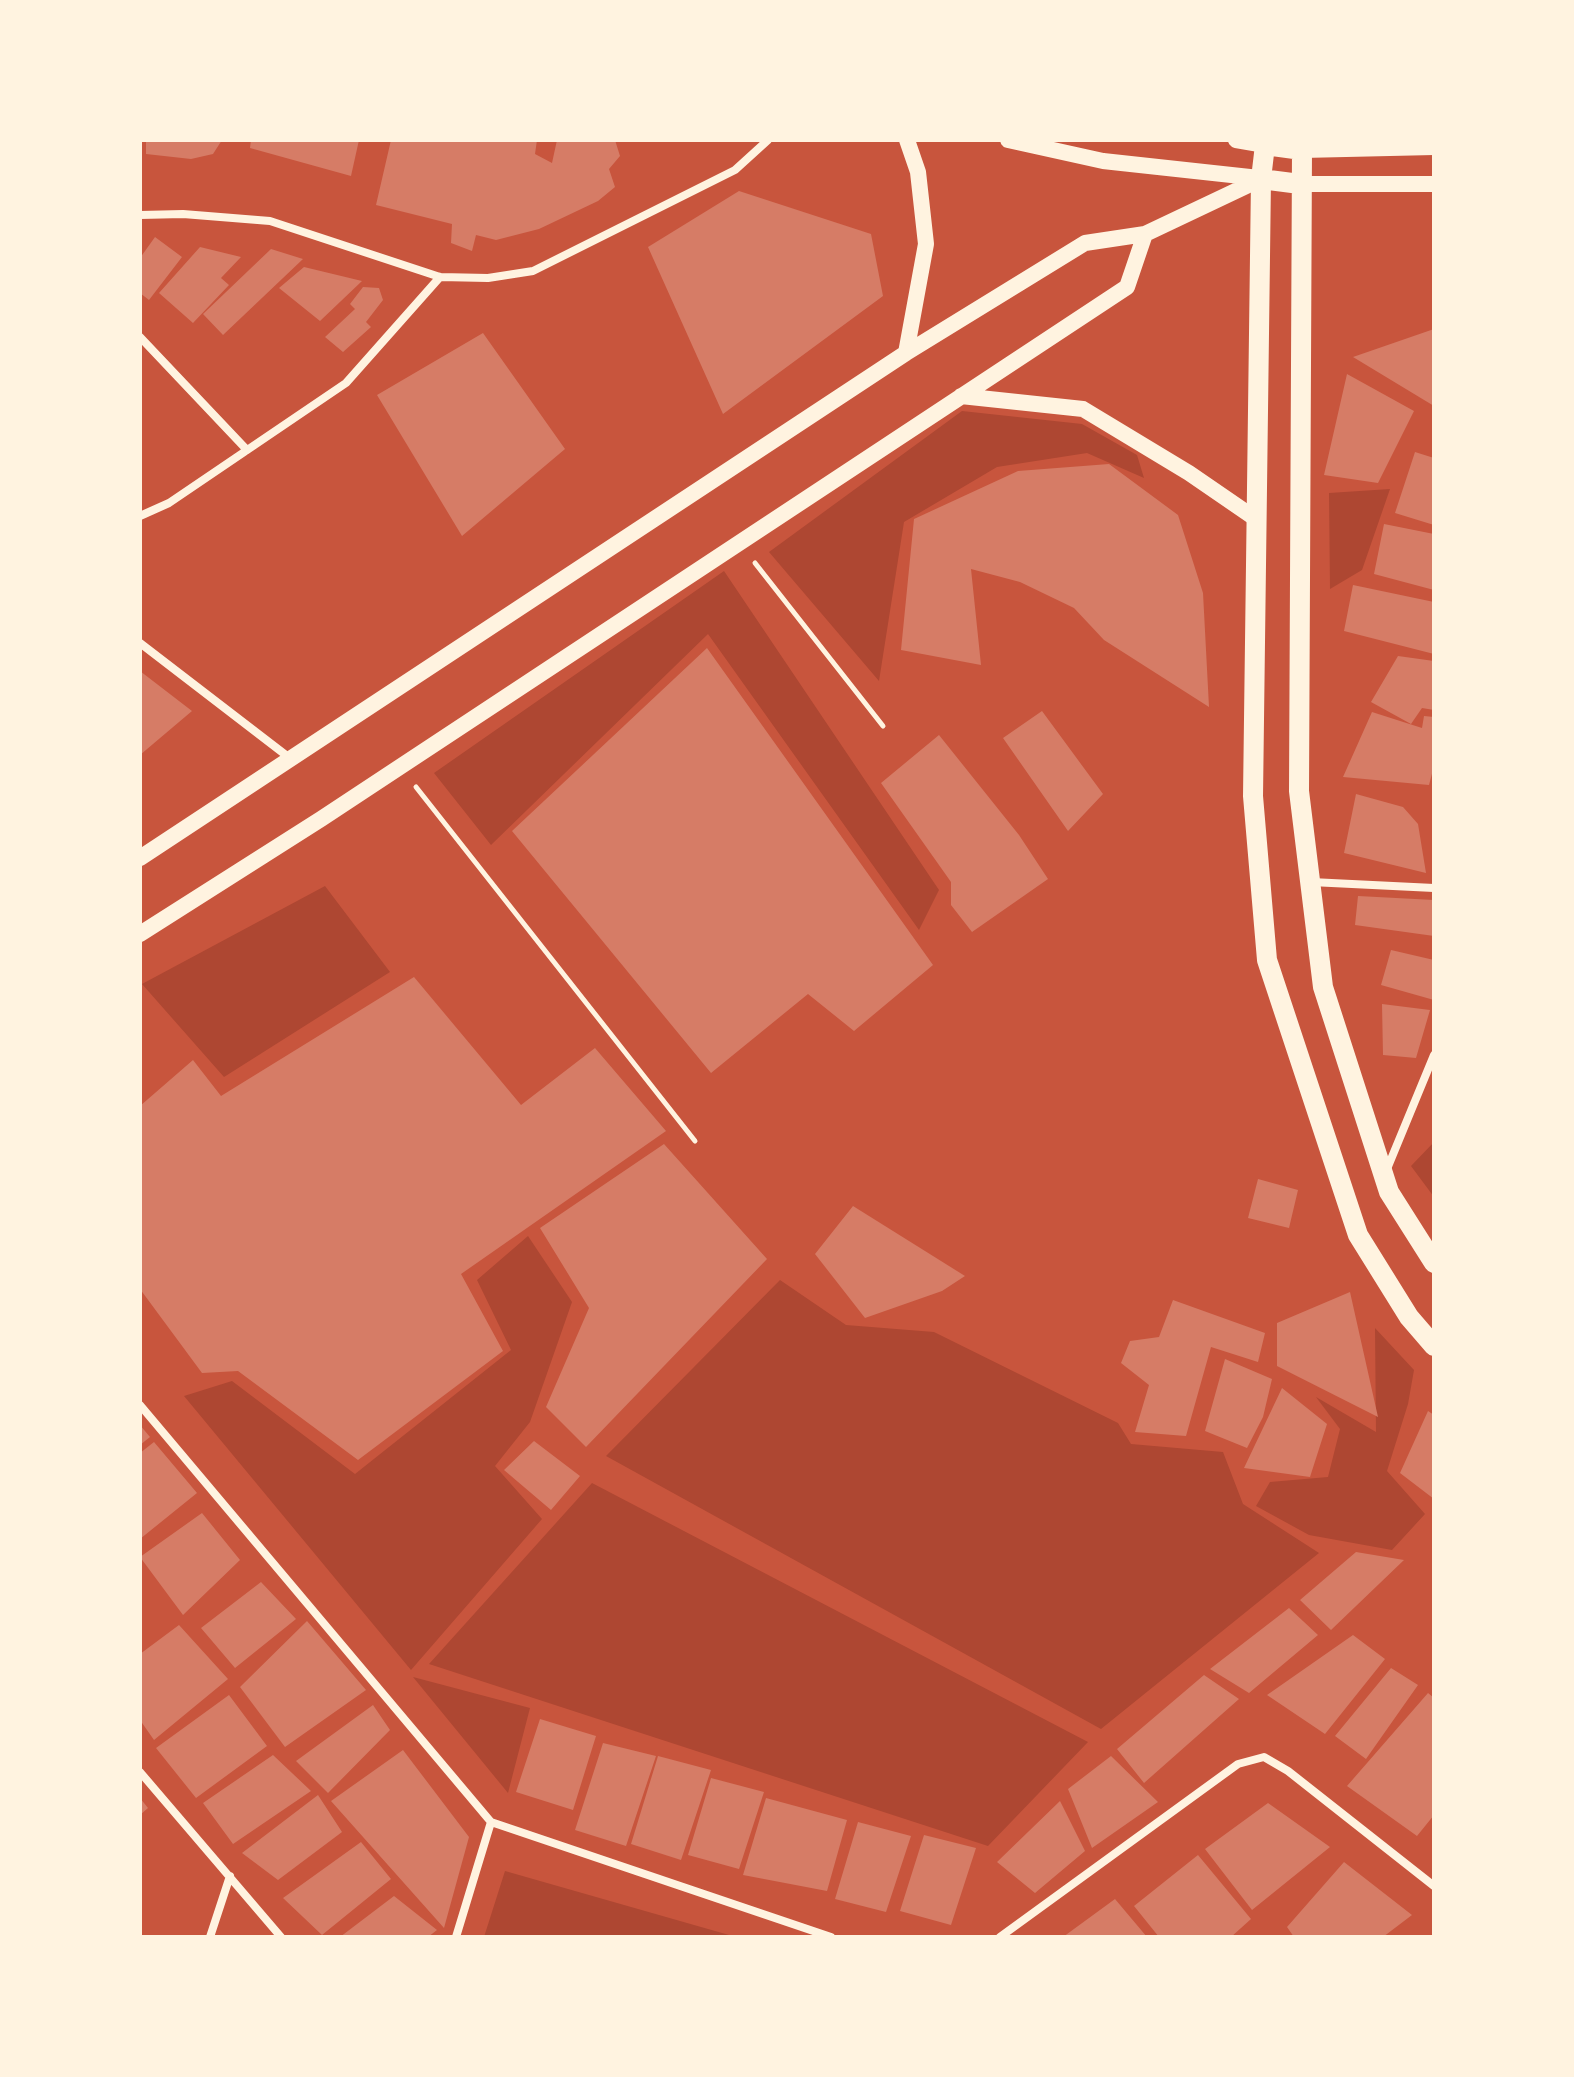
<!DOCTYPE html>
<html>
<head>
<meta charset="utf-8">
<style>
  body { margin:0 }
  #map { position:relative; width:1574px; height:2077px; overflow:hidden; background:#c8553d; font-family:"DejaVu Sans",sans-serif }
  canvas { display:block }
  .frame { position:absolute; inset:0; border:142px solid #fff3e0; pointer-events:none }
</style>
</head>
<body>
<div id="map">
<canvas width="1574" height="2077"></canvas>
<div class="frame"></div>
</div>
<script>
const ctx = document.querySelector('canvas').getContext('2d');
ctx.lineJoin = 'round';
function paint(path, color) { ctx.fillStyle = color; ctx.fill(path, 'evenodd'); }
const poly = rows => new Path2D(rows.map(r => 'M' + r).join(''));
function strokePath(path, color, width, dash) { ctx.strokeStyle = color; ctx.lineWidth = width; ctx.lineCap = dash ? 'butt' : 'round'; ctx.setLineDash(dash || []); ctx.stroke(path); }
paint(poly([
  [962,411,1082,424,1137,455,1144,478,1087,453,997,467,904,522,879,681,769,552],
  [1390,489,1362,570,1330,589,1329,493],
  [724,571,939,890,919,930,708,634,491,845,434,773],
  [325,886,390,972,224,1077,142,984],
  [1434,1142,1434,1197,1411,1166],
  [528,1236,572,1302,530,1422,495,1466,542,1519,411,1670,184,1396,232,1381,355,1474,511,1350,477,1280],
  [780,1280,846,1325,934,1332,1118,1423,1131,1444,1223,1452,1243,1504,1319,1553,1101,1729,606,1456],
  [1375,1328,1414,1370,1408,1404,1387,1471,1425,1514,1392,1550,1309,1535,1256,1506,1270,1482,1328,1477,1340,1429,1316,1397,1376,1432],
  [592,1483,1088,1742,988,1846,429,1664],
  [413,1677,530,1708,508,1793],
  [505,1871,736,1937,484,1937]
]), '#ae4732');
paint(poly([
  [146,140,222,140,213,154,191,159,146,154],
  [251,140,359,140,351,176,250,148],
  [391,140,537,140,535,154,552,163,557,140,615,140,620,156,609,169,615,187,598,201,539,229,496,240,476,235,472,251,451,243,452,224,376,205],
  [739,191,871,234,883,296,723,414,648,247],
  [155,237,182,257,149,300,140,293,140,258],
  [200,247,241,257,221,278,229,285,193,323,159,293],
  [271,249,303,259,223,335,203,314],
  [304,267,362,281,320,321,279,288],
  [363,287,379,288,383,300,366,322,371,327,343,352,325,337,355,309,350,304],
  [1434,329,1434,406,1353,357],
  [483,333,565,449,462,536,377,395],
  [1347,374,1414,411,1378,483,1324,475],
  [1415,452,1434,458,1434,525,1395,513],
  [1109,464,1178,515,1203,593,1209,707,1104,640,1074,608,1020,582,971,569,981,665,901,650,914,519,1018,471],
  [1384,524,1434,534,1434,590,1374,574],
  [1353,585,1434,602,1434,654,1344,631],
  [707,648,933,965,854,1031,808,994,711,1073,512,831],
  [1398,656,1434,661,1434,710,1422,708,1411,724,1371,702],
  [140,671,192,711,140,755],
  [1042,711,1103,794,1068,831,1003,738],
  [1372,712,1422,728,1424,716,1434,717,1434,766,1429,785,1343,777],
  [939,735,1019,835,1048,879,972,932,951,905,951,882,881,783],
  [1356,794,1403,807,1418,824,1426,873,1344,853],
  [1358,896,1434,900,1434,936,1355,925],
  [1391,950,1434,960,1434,1000,1381,985],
  [414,977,521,1105,595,1048,666,1131,461,1274,503,1351,358,1460,238,1371,202,1373,140,1289,140,1106,193,1060,221,1096],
  [1382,1004,1430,1010,1416,1058,1383,1055],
  [664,1144,767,1259,586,1447,546,1407,589,1308,540,1228],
  [1258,1179,1298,1190,1289,1228,1248,1218],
  [853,1206,965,1276,942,1291,865,1318,815,1254],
  [1350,1292,1378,1417,1277,1366,1277,1323],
  [1173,1300,1265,1333,1258,1362,1211,1347,1186,1436,1135,1432,1149,1385,1121,1363,1130,1341,1159,1337],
  [1225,1359,1272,1379,1263,1417,1247,1448,1205,1431],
  [1282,1388,1327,1424,1310,1477,1244,1468],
  [1428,1411,1434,1415,1434,1499,1400,1473],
  [140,1425,150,1437,140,1445],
  [534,1441,580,1476,551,1510,504,1470],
  [154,1442,197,1493,140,1539,140,1453],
  [202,1513,240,1560,183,1615,140,1557],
  [1356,1552,1404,1560,1331,1630,1300,1600],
  [261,1582,296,1619,235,1668,201,1628],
  [1289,1608,1318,1635,1249,1693,1210,1669],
  [307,1621,366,1690,285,1747,240,1687],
  [179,1625,228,1679,154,1740,140,1720,140,1654],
  [1353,1635,1385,1659,1325,1734,1267,1695],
  [1391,1668,1418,1685,1366,1759,1335,1736],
  [1204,1675,1239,1699,1144,1783,1117,1749],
  [1428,1693,1434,1698,1434,1815,1417,1836,1347,1786],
  [229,1695,267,1746,196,1798,156,1748],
  [373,1705,390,1730,328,1793,296,1761],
  [540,1719,596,1736,573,1810,516,1792],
  [603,1743,656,1756,626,1846,575,1830],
  [403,1750,469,1837,444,1928,331,1801],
  [273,1755,311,1791,233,1844,203,1803],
  [658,1756,711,1770,681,1860,631,1844],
  [1111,1756,1158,1802,1092,1848,1068,1789],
  [711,1778,764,1792,739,1869,688,1855],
  [318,1795,342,1832,278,1880,242,1853],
  [140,1798,148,1808,140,1815],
  [766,1798,847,1820,827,1891,743,1875],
  [1060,1801,1085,1851,1035,1893,997,1862],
  [1268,1803,1330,1847,1252,1910,1205,1849],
  [858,1822,911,1836,886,1912,835,1899],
  [924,1835,976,1848,951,1925,900,1911],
  [361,1842,391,1879,322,1935,283,1898],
  [1198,1855,1251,1919,1231,1937,1159,1937,1134,1906],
  [1344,1862,1412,1915,1383,1937,1294,1937,1287,1927],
  [394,1896,437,1930,428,1937,340,1937],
  [1115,1899,1147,1937,1063,1937]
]), '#d67c66');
strokePath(poly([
  [755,563,883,726],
  [416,787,695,1141]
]), '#fff3e0', 5);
strokePath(poly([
  [140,215,183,214,270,221,440,277,488,278,533,271,735,170,768,140],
  [140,337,247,450],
  [140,516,169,503,346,383,440,277],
  [140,643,291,759],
  [1311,882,1434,888],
  [1387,1169,1434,1055],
  [140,1405,491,1822,831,1937],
  [140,1772,281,1937],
  [210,1937,230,1876],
  [456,1937,491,1822],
  [1000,1937,1238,1764,1264,1757,1288,1771,1434,1886]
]), '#fff3e0', 8);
strokePath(poly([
  [1008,140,1103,161,1259,178],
  [1236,140,1265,145,1266,140],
  [1303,140,1302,150,1434,147],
  [1300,184,1434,184],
  [906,353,926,244,918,172,907,140],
  [961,396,1083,409,1189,473,1256,519],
  [140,858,906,353,1085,243,1145,234,1261,179],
  [140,934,321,819,1127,287,1145,234]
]), '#fff3e0', 16);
strokePath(poly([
  [1261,179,1300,184],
  [1434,1263,1389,1192,1323,987,1299,791,1302,150,1265,145,1261,179,1253,796,1267,960,1358,1235,1409,1317,1434,1346]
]), '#fff3e0', 20);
</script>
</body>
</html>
